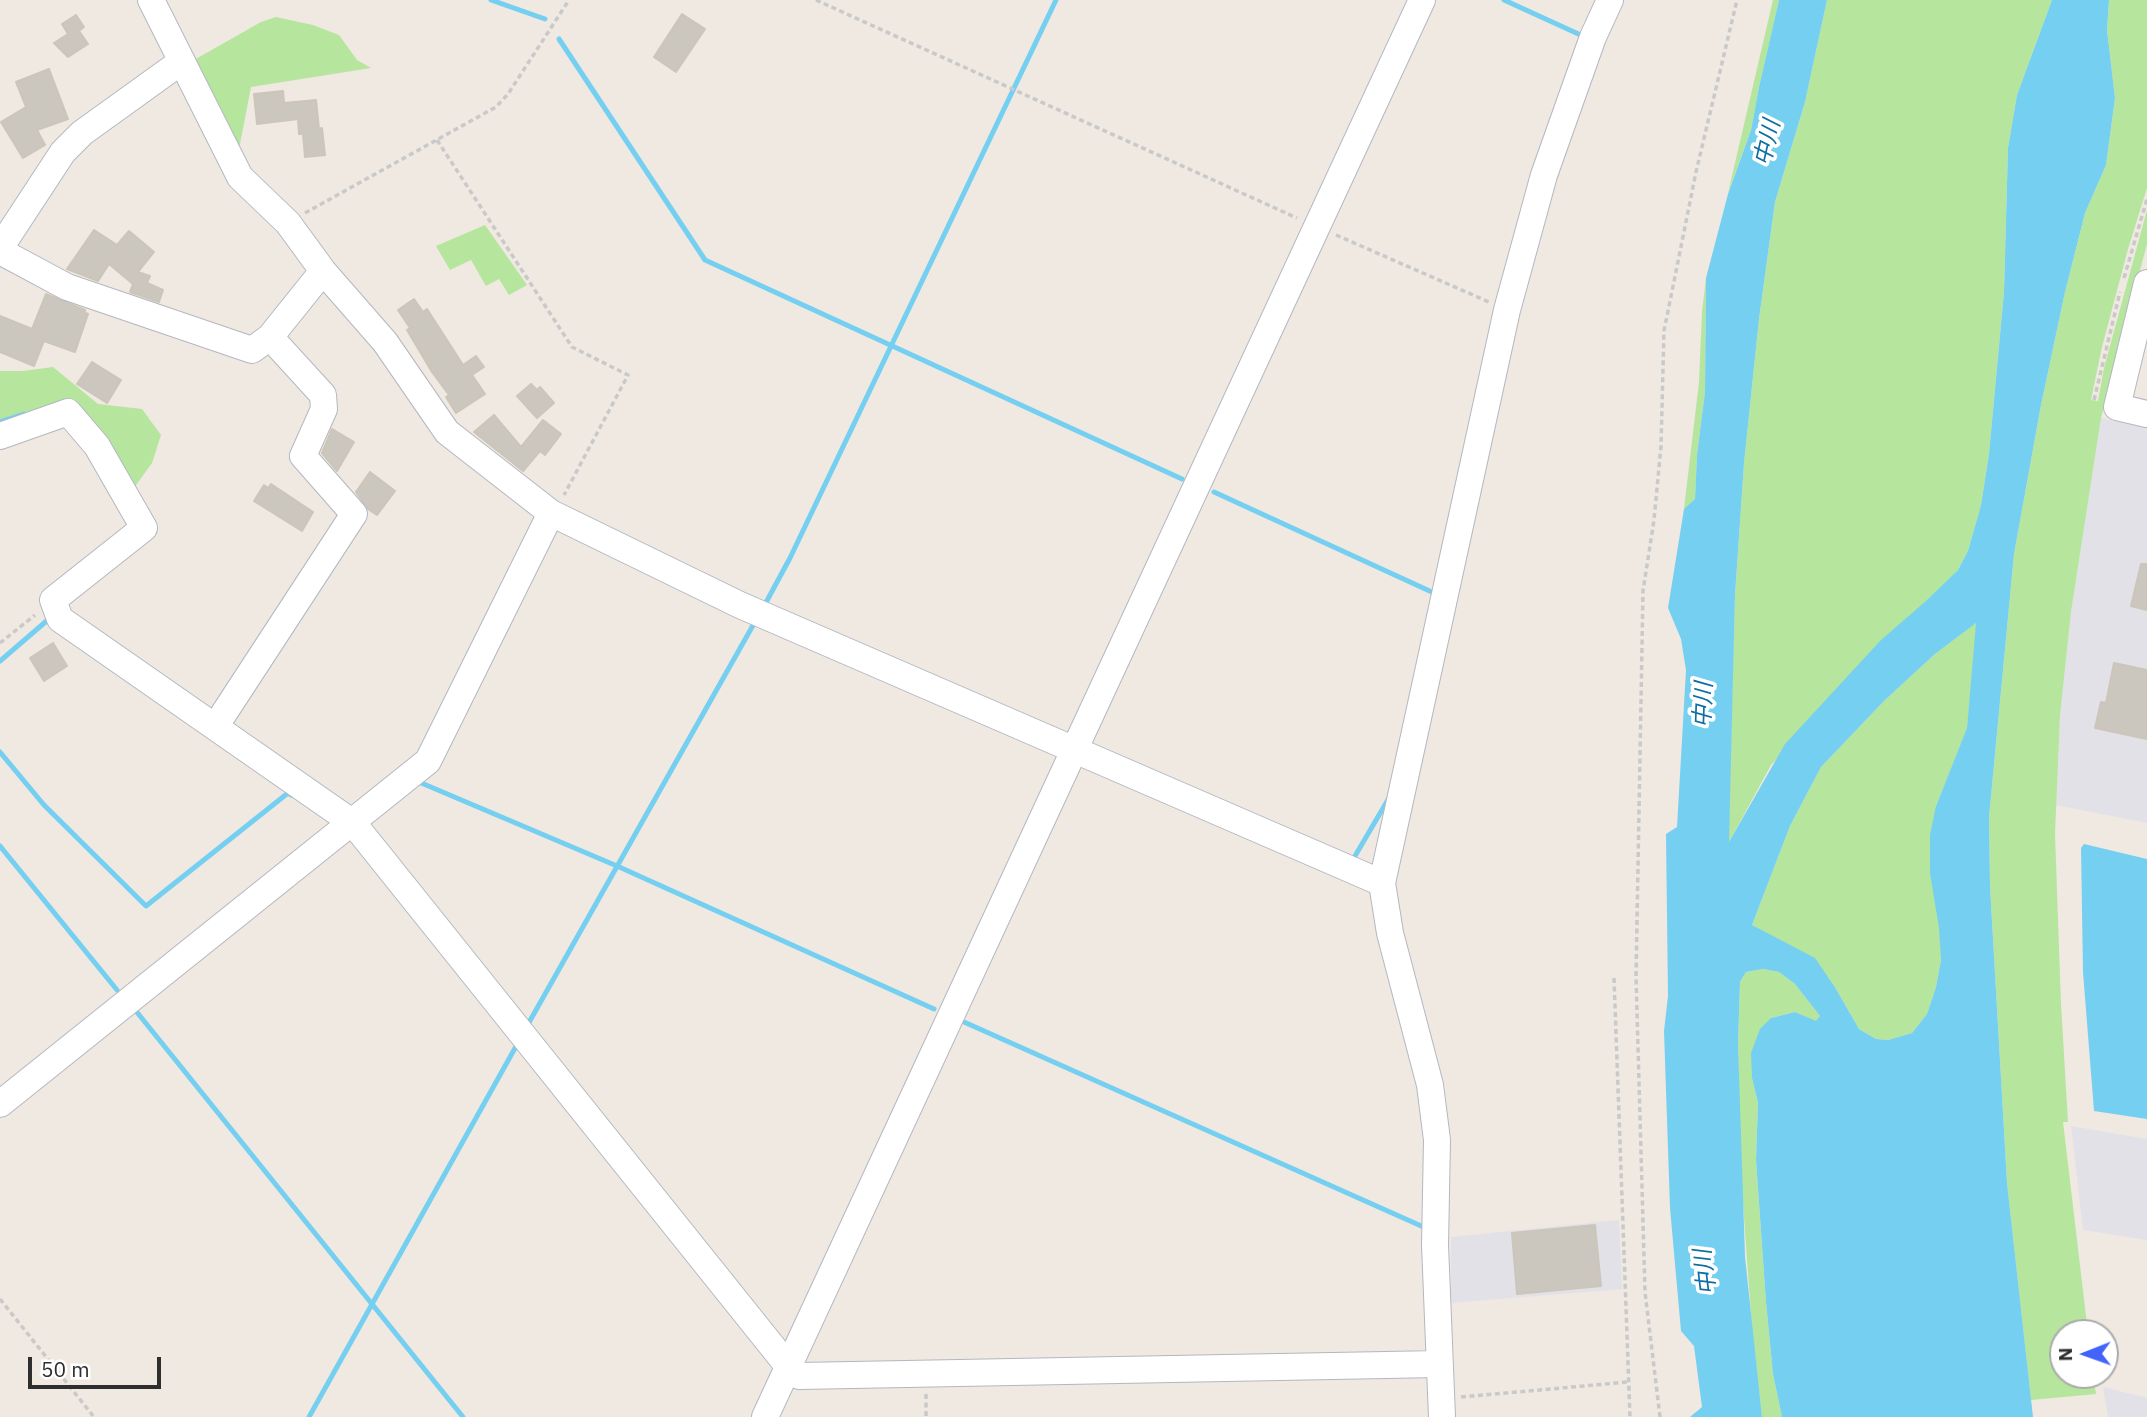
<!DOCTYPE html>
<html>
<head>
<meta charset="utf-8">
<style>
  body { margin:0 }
  #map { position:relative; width:2147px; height:1417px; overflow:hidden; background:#efe9e1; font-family:"IBM Plex Sans",sans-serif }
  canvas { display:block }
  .north { position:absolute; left:2049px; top:1319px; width:70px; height:70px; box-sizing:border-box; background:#fff; border:2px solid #ababab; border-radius:50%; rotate:269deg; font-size:19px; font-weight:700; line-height:28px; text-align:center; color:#2e2e2e }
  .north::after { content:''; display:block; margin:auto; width:24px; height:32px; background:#4264fb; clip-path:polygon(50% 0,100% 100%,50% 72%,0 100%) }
  .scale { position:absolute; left:28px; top:1357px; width:133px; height:32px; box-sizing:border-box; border:4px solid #2e2e2e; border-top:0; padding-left:9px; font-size:21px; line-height:24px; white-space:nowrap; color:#2e2e2e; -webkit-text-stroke:5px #fff; paint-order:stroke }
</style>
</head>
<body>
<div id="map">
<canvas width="2147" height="1417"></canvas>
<div class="north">N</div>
<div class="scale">50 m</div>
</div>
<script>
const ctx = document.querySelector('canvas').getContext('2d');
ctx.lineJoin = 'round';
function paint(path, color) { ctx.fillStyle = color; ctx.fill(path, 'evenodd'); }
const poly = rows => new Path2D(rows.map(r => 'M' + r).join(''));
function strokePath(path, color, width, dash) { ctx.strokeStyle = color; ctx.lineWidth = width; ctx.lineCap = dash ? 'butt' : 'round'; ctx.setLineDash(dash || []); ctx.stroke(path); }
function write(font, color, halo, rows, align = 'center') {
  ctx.font = font + ' "IBM Plex Sans","Noto Sans JP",sans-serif'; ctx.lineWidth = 7; ctx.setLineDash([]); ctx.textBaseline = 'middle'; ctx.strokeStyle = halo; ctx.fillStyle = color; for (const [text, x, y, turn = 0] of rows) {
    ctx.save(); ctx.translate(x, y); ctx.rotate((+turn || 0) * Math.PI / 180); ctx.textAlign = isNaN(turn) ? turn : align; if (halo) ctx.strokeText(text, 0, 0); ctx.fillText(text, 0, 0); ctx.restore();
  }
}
paint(poly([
  [2101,418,2147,428,2147,823,2056,805,2060,716,2071,612],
  [2071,1126,2147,1139,2147,1240,2083,1230],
  [1619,1220,1622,1289,1451,1303,1451,1237],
  [2103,1387,2147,1398,2147,1417,2108,1417]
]), '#e3e1e8');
paint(poly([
  [1773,0,1779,0,1759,87,1751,130,1728,193],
  [1827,0,2052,0,2017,95,2008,148,2004,292,1989,454,1981,505,1968,551,1958,570,1771,765,1728,844,1735,595,1744,463,1759,319,1775,202,1805,102],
  [2109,0,2147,0,2147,188,2128,249,2102,347,2091,400,2098,401,2104,368,2147,210,2147,244,2101,418,2071,612,2060,716,2055,834,2061,1004,2068,1122,2063,1122,2088,1333,2063,1333,2063,1375,2093,1375,2096,1394,2031,1400,2007,1183,1990,886,1989,817,2014,554,2041,405,2065,292,2085,213,2106,165,2115,98,2107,30],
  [276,17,313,25,339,35,357,60,371,68,251,87,238,154,194,60,261,22],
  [485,225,527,285,509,295,499,279,486,286,471,260,450,270,436,246],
  [1706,278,1705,392,1697,455,1695,499,1684,509,1699,382,1702,312],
  [53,367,98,404,142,409,161,435,152,463,131,492,65,400,0,422,0,371,23,371],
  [1977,622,1967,729,1936,806,1941,960,1936,987,1927,1014,1912,1033,1888,1040,1876,1039,1859,1029,1836,989,1776,939,1752,925,1790,826,1821,767,1885,700,1935,654],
  [1763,969,1779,972,1795,984,1820,1016,1816,1022,1795,1012,1771,1018,1752,1078,1758,1103,1756,1160,1766,1302,1773,1374,1782,1417,1762,1417,1752,1329,1740,1162,1738,1044,1740,982,1746,972]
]), '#b6e59e');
paint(poly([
  [1779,0,1827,0,1805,102,1775,202,1759,319,1744,463,1735,595,1729,842,1785,744,1881,640,1926,601,1958,570,1968,551,1981,505,1989,454,2004,292,2008,148,2017,95,2052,0,2109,0,2107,30,2115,98,2106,165,2085,213,2065,292,2041,405,2014,554,1989,817,1990,886,2007,1183,2033,1417,1782,1417,1773,1374,1766,1302,1756,1160,1758,1103,1752,1078,1751,1053,1760,1029,1771,1018,1795,1012,1816,1021,1820,1016,1795,984,1779,972,1763,969,1746,972,1740,982,1738,1044,1745,1257,1762,1417,1690,1417,1702,1407,1694,1346,1681,1331,1670,1208,1664,1031,1668,996,1666,834,1677,827,1686,670,1681,639,1668,608,1684,509,1695,499,1697,455,1705,392,1706,278,1728,194,1751,130,1759,87],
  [1976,623,1967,728,1936,806,1930,835,1930,873,1939,928,1941,960,1936,987,1927,1014,1912,1033,1888,1040,1876,1039,1859,1029,1836,989,1815,958,1752,925,1790,826,1821,767,1885,700,1935,654],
  [2084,844,2147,859,2147,1119,2094,1111,2083,972,2081,848]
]), '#75cff0');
strokePath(poly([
  [491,0,545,19],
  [1504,0,1585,37],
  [559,39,705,260,1182,479],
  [0,422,24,414],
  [1214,492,1434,593,1434,597],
  [763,608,790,558,1056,0],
  [0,661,50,618],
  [0,752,44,805,146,906,288,793,291,795],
  [419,782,617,866,934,1009],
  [0,846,117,990],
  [1355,856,1389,798],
  [136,1011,463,1417],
  [964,1022,1428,1229],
  [527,1026,756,620],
  [309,1417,519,1041]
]), '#75cff0', 5);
const building = poly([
  [682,14,705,29,676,72,654,57,682,14],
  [76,15,84,27,79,31,88,44,68,57,54,43,68,34,62,24,76,15],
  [49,69,68,119,37,130,45,145,23,158,1,122,26,107,16,82,49,69],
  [283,91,284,103,316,100,319,129,322,128,325,155,305,157,303,134,299,134,298,119,257,124,254,94,283,91],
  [94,230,117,245,129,231,154,252,138,272,150,276,147,283,163,290,159,302,130,292,133,284,109,264,98,281,67,269,94,230],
  [46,294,85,310,85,313,88,314,75,352,44,341,34,366,0,352,0,316,32,329,46,294],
  [414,299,423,312,427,309,463,365,476,356,484,367,472,375,485,394,456,413,446,397,449,395,432,372,407,330,410,328,398,310,414,299],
  [92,362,121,380,107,403,77,384,92,362],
  [531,384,537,390,540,387,554,403,537,418,517,396,531,384],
  [494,415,521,447,543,420,561,434,545,455,540,451,523,471,474,432,494,415],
  [332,429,354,442,337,471,322,453,332,429],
  [370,472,395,491,377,515,368,509,356,492,370,472],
  [271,484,313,512,302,531,254,501,264,485,268,488,271,484],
  [2141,564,2147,564,2147,610,2131,606,2141,564],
  [53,643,67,666,44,681,30,658,53,643],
  [2114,663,2147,670,2147,739,2095,728,2101,702,2106,703,2114,663],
  [1595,1225,1601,1286,1517,1294,1512,1233,1595,1225]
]);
paint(building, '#cbc7bf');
strokePath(building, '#cbc5ba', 2);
const minor = poly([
  [151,0,240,177,288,223,323,271,385,342,447,432,551,513,740,605,1382,883],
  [0,248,63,152,82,133,182,61],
  [0,251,67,287,252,350,270,337,323,271],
  [2147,283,2117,407,2147,414],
  [0,436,68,412,97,446,144,528,53,600,60,619,353,823,788,1366,799,1376,1439,1364],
  [215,727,354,514,303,456,324,409,323,395,270,337],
  [0,1104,428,761,551,513],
  [765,1417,1422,0],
  [1442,1417,1435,1245,1437,1140,1430,1085,1390,933,1382,883,1507,310,1544,175,1593,37,1610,0]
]);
strokePath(minor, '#b4b7c1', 28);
strokePath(poly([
  [816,0,1297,218],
  [437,140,572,347,628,375,564,495],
  [305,213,496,107,508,94,569,0],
  [1336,235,1489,302],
  [2124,278,2147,199],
  [2094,400,2120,292],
  [0,643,35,615],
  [1614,978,1630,1417],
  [0,1299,94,1417],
  [926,1394,926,1417],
  [1461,1397,1628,1382],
  [1660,1417,1645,1292,1636,977,1643,591,1654,520,1661,446,1664,331,1696,172,1737,0]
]), '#c9c9c9', 3.5, [5, 3.5]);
strokePath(minor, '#fff', 26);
write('italic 23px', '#0d6fa3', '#fff', [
  ["中川",1768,143,-77],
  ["中川",1704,705,-88],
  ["中川",1706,1272,-97]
]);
</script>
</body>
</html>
